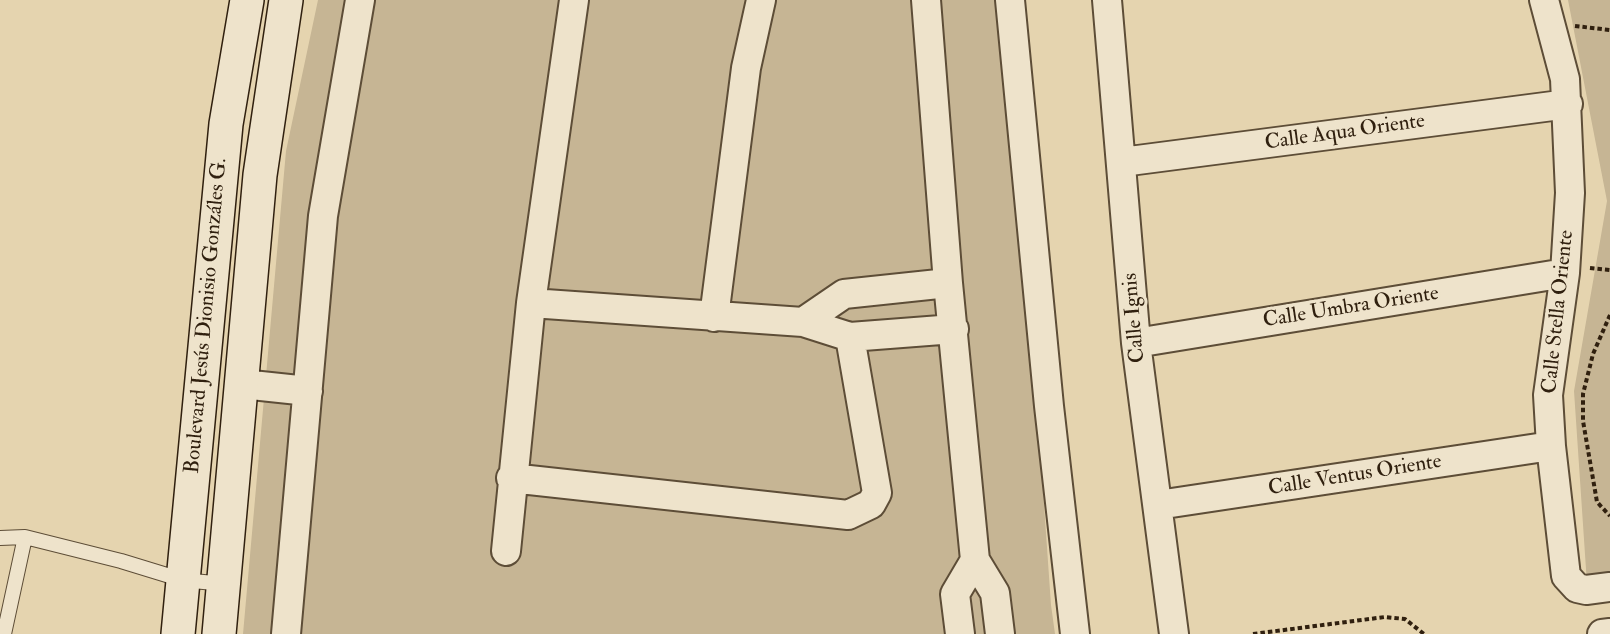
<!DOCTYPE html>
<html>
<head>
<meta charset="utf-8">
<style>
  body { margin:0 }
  canvas { display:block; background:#e5d4af }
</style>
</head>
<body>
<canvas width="1610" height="634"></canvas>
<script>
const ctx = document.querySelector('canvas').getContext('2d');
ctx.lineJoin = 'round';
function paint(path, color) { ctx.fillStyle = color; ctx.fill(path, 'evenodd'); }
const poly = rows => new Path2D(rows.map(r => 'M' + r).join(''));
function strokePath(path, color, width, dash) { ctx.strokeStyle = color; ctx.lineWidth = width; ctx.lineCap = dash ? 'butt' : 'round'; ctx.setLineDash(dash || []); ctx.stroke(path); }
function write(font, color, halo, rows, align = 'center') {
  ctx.font = font + ' "IM FELL Double Pica",serif'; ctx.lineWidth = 6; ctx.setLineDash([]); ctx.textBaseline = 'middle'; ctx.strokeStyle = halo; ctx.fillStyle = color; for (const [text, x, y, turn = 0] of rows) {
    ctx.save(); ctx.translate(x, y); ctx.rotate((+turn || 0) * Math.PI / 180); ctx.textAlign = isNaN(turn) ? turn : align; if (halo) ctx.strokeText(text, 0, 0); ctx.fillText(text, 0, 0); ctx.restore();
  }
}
paint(poly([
  [318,0,1009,0,1051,605,1055,634,243,634,286,151],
  [1568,0,1610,0,1610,581,1587,584,1574,391,1607,201]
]), '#c6b594');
const service = poly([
  [0,538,25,537,121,561,183,580,224,584],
  [4,634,25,537]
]);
const minor = poly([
  [574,0,531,303,803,322,850,337,954,329],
  [926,0,948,283,975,560,995,593,1000,634],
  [1010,0,1049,406,1075,634],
  [1107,0,1136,343,1174,634],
  [1544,0,1565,79,1570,193,1565,273,1548,395,1551,446,1566,576,1577,588,1586,590,1610,587],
  [1122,162,1568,104],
  [714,317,746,68,761,0],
  [803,322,844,294,948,283],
  [1136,343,1565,273],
  [242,384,308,391],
  [511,478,848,515,871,504,877,493,850,337],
  [1158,505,1551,446],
  [506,551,531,303],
  [286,634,323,216,360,0],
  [960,634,955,594,975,560],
  [1602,634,1610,633]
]);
const secondary = poly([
  [178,634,226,124,247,0],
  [219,634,260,175,286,0]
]);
strokePath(service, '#5d4d37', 16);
strokePath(minor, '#5d4d37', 32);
strokePath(secondary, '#30200f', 36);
strokePath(poly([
  [1575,26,1610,30],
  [1590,268,1610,270],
  [1610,315,1593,354,1583,394,1583,421,1597,502,1610,516],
  [1253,634,1385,617,1405,619,1424,634]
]), '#30200f', 4, [4.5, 3]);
strokePath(service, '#eee3cb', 14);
strokePath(minor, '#eee3cb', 28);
strokePath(secondary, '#eee3cb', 33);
write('21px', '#30200f', '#eee3cb', [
  ["Calle Aqua Oriente",1345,133,-8],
  ["Calle Umbra Oriente",1351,308,-9],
  ["Calle Stella Oriente",1559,312,-84],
  ["Boulevard Jesús Dionisio Gonzáles G.",207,316,-85],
  ["Calle Ignis",1135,318,-95],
  ["Calle Ventus Oriente",1355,476,-9]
]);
</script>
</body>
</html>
